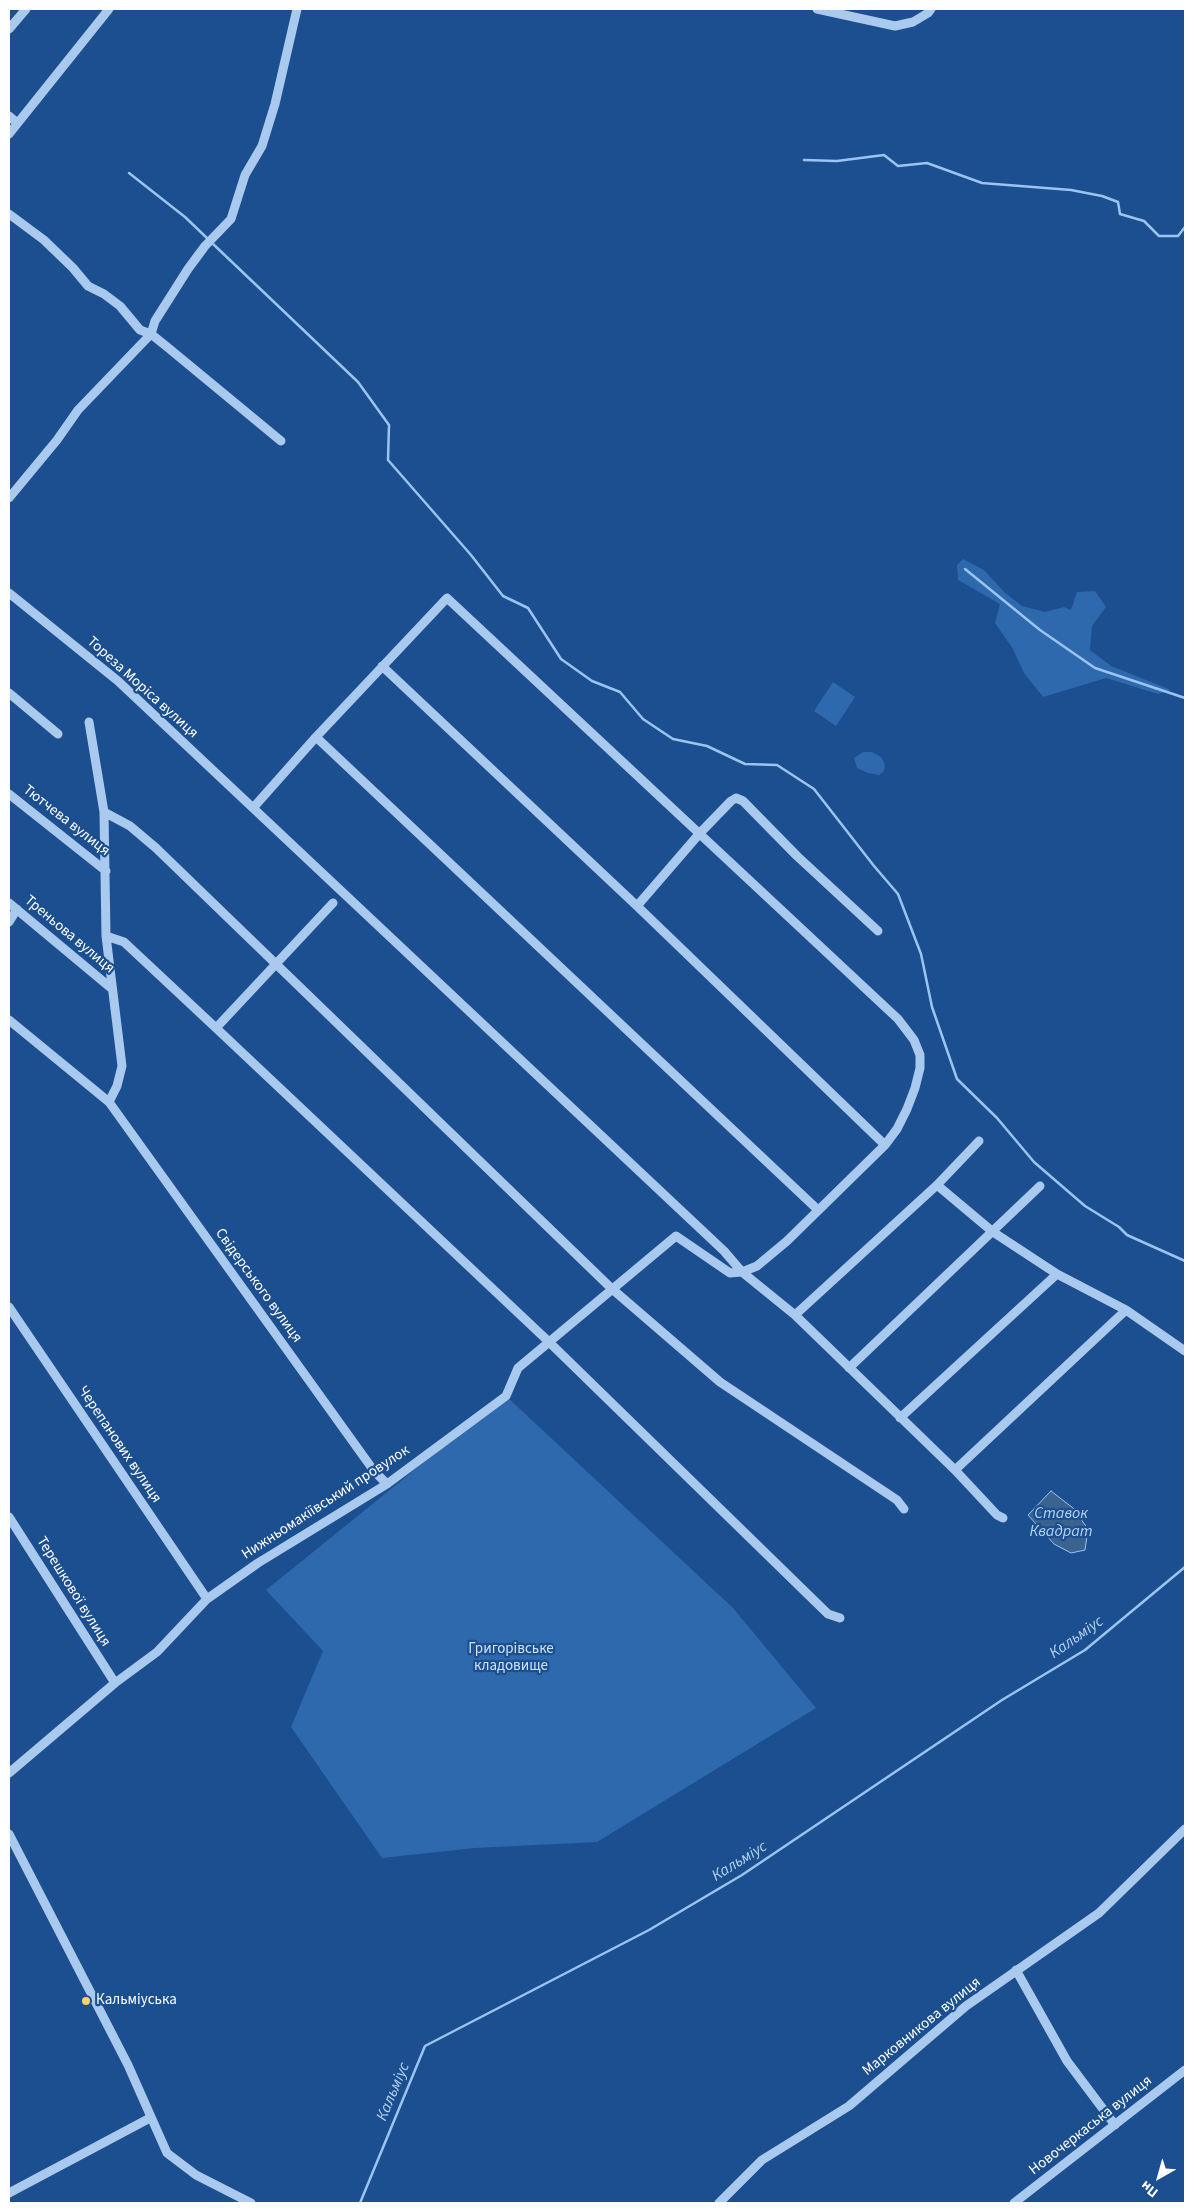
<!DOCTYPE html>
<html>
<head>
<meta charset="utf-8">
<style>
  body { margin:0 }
  #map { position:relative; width:1194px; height:2212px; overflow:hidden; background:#1b4f8f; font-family:"Source Sans 3",sans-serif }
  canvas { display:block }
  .frame { position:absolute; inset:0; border:10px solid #fff; pointer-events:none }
  .north { position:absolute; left:1134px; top:2152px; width:50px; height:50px; -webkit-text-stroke:4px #1b4f8f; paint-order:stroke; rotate:218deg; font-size:14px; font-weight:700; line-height:20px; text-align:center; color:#fff }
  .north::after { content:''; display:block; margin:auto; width:18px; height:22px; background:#fff; clip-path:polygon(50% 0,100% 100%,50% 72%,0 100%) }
</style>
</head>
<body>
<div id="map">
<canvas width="1194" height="2212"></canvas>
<div class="frame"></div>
<div class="north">Пн</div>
</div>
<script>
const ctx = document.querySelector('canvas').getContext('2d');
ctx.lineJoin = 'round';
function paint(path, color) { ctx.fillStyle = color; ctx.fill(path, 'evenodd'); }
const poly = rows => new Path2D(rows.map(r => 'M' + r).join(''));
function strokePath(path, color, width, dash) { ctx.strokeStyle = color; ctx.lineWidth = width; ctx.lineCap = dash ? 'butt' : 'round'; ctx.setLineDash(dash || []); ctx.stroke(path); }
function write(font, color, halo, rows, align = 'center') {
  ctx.font = font + ' "Source Sans 3",sans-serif'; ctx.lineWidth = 4.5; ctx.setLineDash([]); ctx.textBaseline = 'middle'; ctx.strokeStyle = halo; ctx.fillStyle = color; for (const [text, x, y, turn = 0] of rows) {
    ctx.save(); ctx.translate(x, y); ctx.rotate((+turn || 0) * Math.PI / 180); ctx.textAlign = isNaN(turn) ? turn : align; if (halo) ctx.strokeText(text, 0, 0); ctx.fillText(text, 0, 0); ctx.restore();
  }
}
paint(poly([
  [963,559,984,570,1004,592,1022,606,1045,612,1064,607,1071,610,1077,592,1095,591,1106,607,1092,626,1090,650,1111,666,1171,690,1158,694,1106,678,1043,697,1024,673,1013,649,995,623,1000,604,958,580,957,565],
  [833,682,855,697,836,726,814,711],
  [863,752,872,752,881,757,884,762,885,768,883,772,879,775,868,773,857,768,854,758],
  [506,1396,733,1608,816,1708,597,1842,475,1848,382,1858,291,1727,323,1651,266,1590]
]), '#2e69ad');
const water = poly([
  [1051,1491,1073,1508,1088,1529,1085,1550,1071,1553,1054,1544,1028,1515,1051,1491]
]);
paint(water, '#3c6290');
strokePath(water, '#9cc4f0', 1);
strokePath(poly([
  [804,160,837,161,884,155,898,166,927,163,982,183,1071,190,1102,196,1118,202,1120,214,1144,221,1159,236,1178,236,1185,227],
  [129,173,185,217,208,239],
  [212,243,358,382,389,425,388,460,471,555,503,596,528,608,561,659,592,681,620,692,643,719,673,739,707,746,745,764,777,765,814,789,874,866,898,894,921,954,932,1007,957,1079,997,1118,1034,1162,1085,1206,1119,1227,1127,1235,1185,1261],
  [965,569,1040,630,1095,668,1185,698],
  [360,2203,425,2046,649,1930,742,1875,1002,1700,1085,1650,1185,1567]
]), '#9cc4f0', 2.5);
strokePath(poly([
  [817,9,895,26,913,22,928,13,931,9],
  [9,29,26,9],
  [9,116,17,123],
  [9,134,109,9],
  [9,214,44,240,73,268,88,286,104,294,120,306,140,330,151,334,166,346,281,441],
  [9,498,57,440,78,410,151,334,155,321,188,269,205,246,231,219,245,175,262,146,275,104,297,9],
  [9,593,118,681,724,1251,742,1272,795,1315,955,1470,997,1515,1003,1518],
  [382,666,637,906,885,1145],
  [9,693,58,734],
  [89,722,104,812,106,936,122,1066,117,1086,109,1102],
  [316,737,817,1209],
  [9,794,106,871],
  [104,812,130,826,156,848,611,1288,720,1382,897,1500,904,1509],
  [9,903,111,988],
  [637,906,700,833,731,801,736,798,743,801,797,856,878,931],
  [9,922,17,909],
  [106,936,124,942,216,1028,548,1341,828,1614,840,1618],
  [9,1020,109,1102,374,1471,387,1484],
  [216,1028,333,903],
  [937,1185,993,1232,1057,1274,1126,1310,1185,1351],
  [9,1307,207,1599],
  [795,1315,937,1185,979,1141],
  [849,1368,1040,1186],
  [900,1418,1057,1274],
  [955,1470,1126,1310],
  [9,1517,115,1683],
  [9,1773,115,1683,157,1652,207,1599,258,1563,387,1484,506,1396,518,1368,676,1236,730,1273,742,1272,757,1266,787,1241,885,1145,897,1129,907,1109,915,1088,920,1068,920,1055,914,1040,898,1019,447,598,316,737,253,808],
  [9,1834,128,2065,167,2153,196,2175,251,2203],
  [1016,1970,1067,2061,1115,2125],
  [9,2193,150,2118],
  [719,2203,762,2160,849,2106,966,2006,1099,1913,1185,1829],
  [1014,2203,1185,2070]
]), '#a9c9ee', 9);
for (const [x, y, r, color] of [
  [86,2001,5,"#ffd166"]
]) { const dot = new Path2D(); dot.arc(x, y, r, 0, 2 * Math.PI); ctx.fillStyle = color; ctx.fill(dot); strokePath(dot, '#1b4f8f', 2); }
write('15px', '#fff', '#1b4f8f', [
  ["Тореза Моріса вулиця",142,688,42],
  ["Тютчева вулиця",66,821,38],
  ["Треньова вулиця",69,935,40],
  ["Свiдерського вулиця",258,1286,54],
  ["Черепанових вулиця",119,1445,56],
  ["Нижньомакіївський провулок",326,1503,-33],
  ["Терешкової вулиця",73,1592,58],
  ["Марковникова вулиця",922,2027,-39],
  ["Новочеркаська вулиця",1091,2126,-38]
]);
write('15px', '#cfe3fa', '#1b4f8f', [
  ["Григорівське",511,1650],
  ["кладовище",511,1667]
]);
write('15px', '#fff', '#1b4f8f', [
  ["Кальміуська",96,2001]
], 'left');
write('italic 16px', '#b5d3f5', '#1b4f8f', [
  ["Ставок",1061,1514],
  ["Квадрат",1061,1532],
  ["Кальміус",1077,1638,-35],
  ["Кальміус",740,1862,-32],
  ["Кальміус",394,2092,-67]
]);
</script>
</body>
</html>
